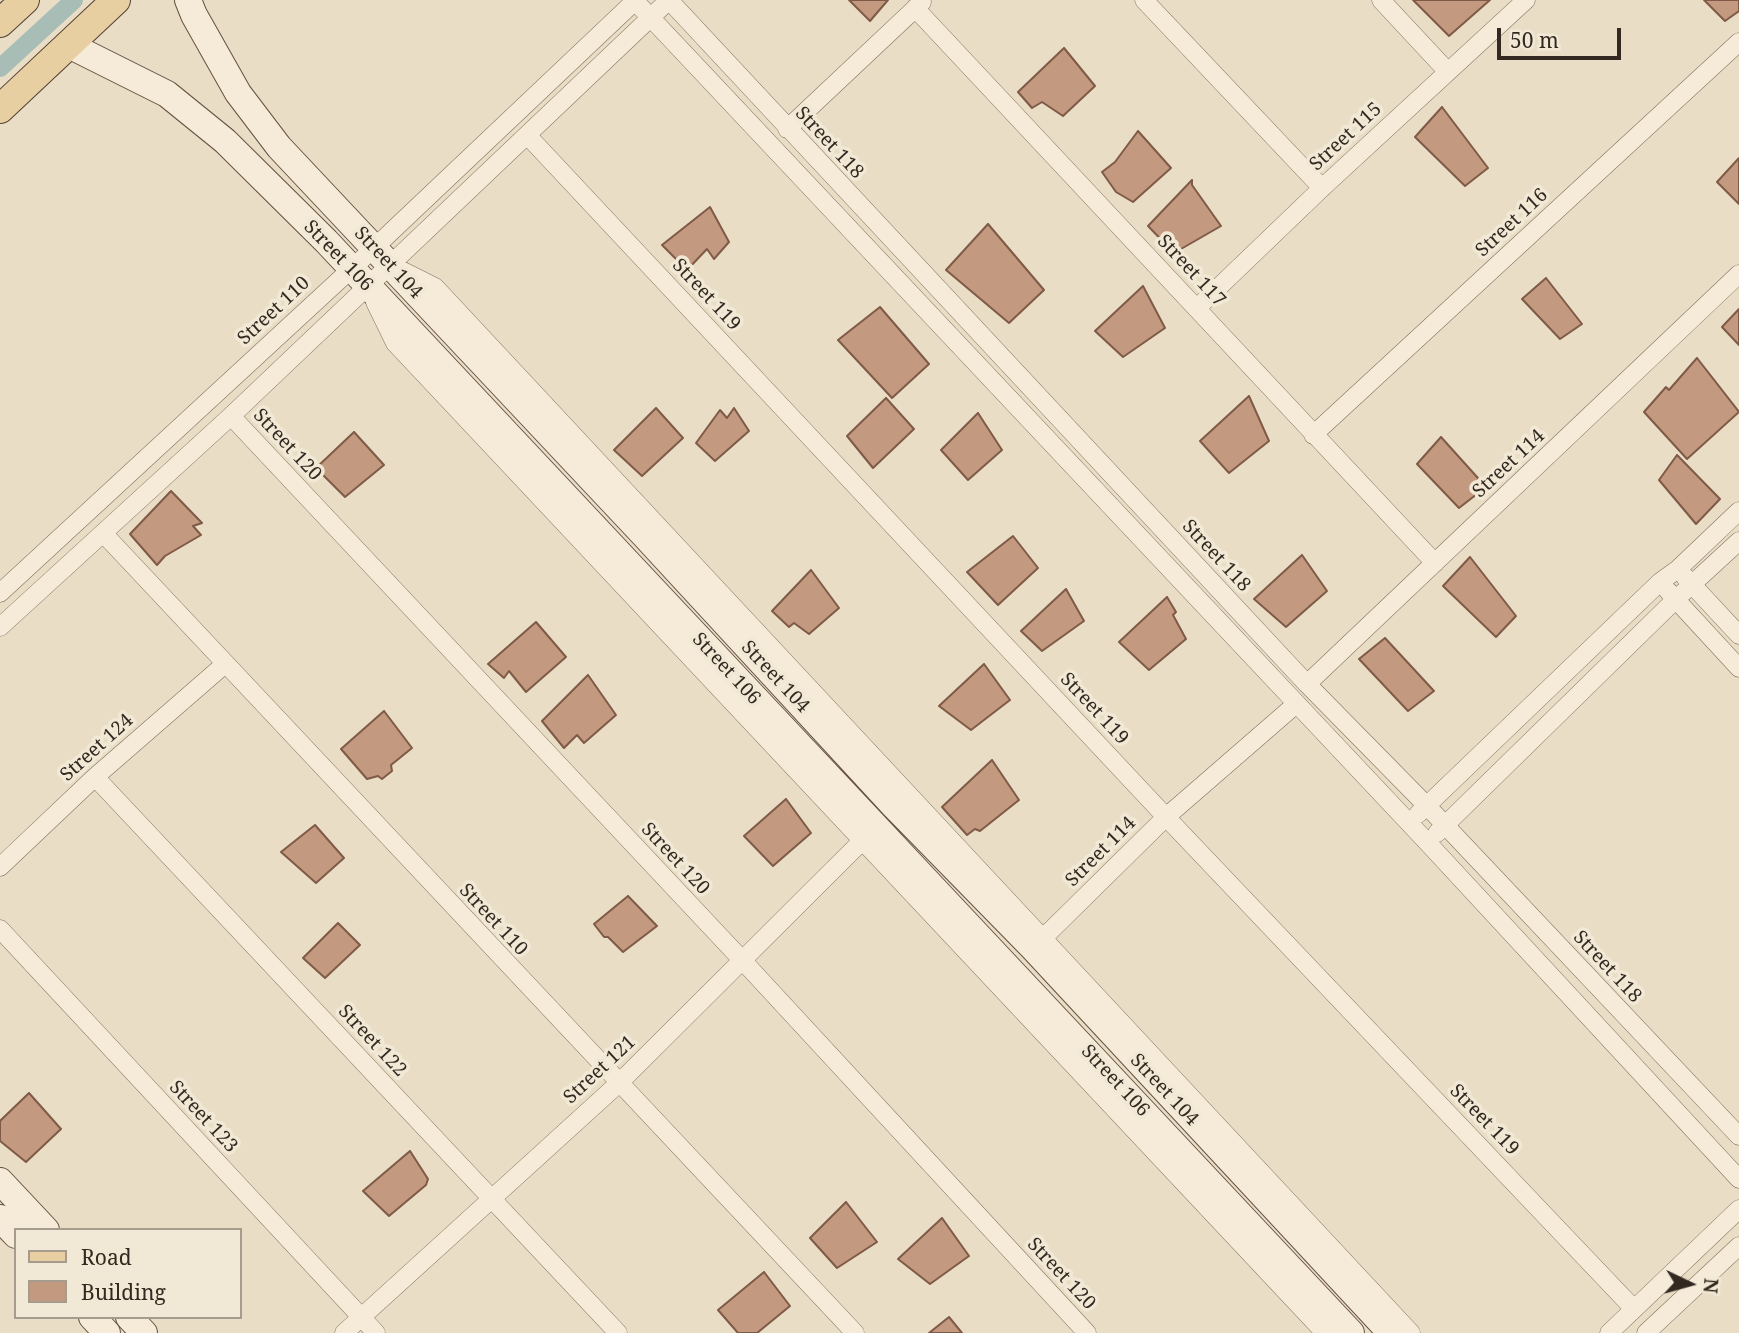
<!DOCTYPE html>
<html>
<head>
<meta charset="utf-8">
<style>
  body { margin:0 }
  #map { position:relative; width:1739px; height:1333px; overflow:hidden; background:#e9ddc6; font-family:"Noto Serif",serif }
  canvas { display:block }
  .legend { position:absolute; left:14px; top:1228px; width:228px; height:91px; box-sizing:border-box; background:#f1e8d5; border:2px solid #a59c8d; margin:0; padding:9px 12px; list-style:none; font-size:21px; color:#342920 }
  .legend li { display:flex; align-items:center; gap:14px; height:35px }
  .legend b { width:35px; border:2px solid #a59c8d }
  .north { position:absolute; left:1655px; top:1249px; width:70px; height:70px; -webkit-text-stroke:5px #f1e8d5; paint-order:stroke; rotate:95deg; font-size:19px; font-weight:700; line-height:28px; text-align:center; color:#342920 }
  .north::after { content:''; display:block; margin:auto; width:24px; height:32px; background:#342920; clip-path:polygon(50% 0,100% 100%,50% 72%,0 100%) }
  .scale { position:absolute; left:1497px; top:28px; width:124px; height:32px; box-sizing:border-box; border:4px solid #342920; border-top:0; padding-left:9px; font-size:21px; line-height:24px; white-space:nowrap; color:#342920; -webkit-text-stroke:5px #f1e8d5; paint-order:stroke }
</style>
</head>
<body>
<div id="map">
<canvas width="1739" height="1333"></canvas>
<ul class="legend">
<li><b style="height:9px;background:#e8cfa2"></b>Road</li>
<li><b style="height:19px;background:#c39980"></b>Building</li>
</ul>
<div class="north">N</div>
<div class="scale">50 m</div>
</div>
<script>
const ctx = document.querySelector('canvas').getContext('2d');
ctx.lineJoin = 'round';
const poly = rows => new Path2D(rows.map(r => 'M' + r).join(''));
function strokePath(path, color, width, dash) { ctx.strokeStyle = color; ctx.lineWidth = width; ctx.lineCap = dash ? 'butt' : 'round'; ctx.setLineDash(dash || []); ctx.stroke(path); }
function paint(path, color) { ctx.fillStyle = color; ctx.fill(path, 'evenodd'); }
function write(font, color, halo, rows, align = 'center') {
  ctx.font = font + ' "Noto Serif",serif'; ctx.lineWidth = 7; ctx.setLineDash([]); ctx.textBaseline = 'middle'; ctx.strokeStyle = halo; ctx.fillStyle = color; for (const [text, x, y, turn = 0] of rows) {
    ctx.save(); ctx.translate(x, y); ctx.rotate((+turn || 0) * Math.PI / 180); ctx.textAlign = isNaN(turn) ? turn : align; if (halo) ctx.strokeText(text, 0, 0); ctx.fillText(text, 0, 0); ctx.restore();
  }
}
strokePath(poly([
  [0,68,74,0]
]), '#a7bdb6', 18);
const building = poly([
  [849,0,888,0,870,21,849,0],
  [1413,0,1490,0,1449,36,1413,0],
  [1704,0,1739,0,1739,11,1725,21,1704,0],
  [1064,48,1095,86,1063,116,1042,102,1032,108,1018,92,1064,48],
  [1442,107,1488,168,1465,186,1415,137,1442,107],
  [1138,131,1171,168,1133,202,1116,192,1102,172,1115,162,1138,131],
  [1739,158,1739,204,1717,182,1739,158],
  [1192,180,1192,185,1221,226,1174,253,1148,226,1192,180],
  [710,207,729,242,714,259,707,249,687,270,662,245,710,207],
  [988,224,1044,290,1009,323,946,270,988,224],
  [1546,278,1582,324,1560,339,1522,299,1546,278],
  [1143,286,1165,328,1123,357,1095,331,1143,286],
  [880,307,929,364,892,398,838,340,880,307],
  [1739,309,1739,345,1722,327,1739,309],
  [1697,358,1739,412,1687,459,1644,412,1666,387,1669,390,1697,358],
  [1249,396,1269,441,1229,473,1200,441,1249,396],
  [886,398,914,429,873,468,847,436,886,398],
  [656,408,683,438,642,476,614,450,656,408],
  [734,408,749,431,715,461,696,443,720,410,727,418,734,408],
  [978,413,1002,450,968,480,941,450,978,413],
  [354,432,384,465,345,497,316,468,354,432],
  [1441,437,1486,487,1459,508,1417,464,1441,437],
  [1677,455,1720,499,1696,524,1659,480,1677,455],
  [171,491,202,523,193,526,201,535,165,556,157,565,130,534,171,491],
  [1013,536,1038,568,998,605,967,572,1013,536],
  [1302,555,1327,591,1286,627,1254,599,1302,555],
  [1470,557,1516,616,1496,637,1443,586,1470,557],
  [811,570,839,608,809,634,794,623,789,627,772,611,811,570],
  [1066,589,1084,621,1042,651,1021,631,1066,589],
  [1167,597,1176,612,1173,615,1186,639,1149,670,1119,642,1167,597],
  [536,622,566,657,526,692,509,671,504,678,488,664,536,622],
  [1385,638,1434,691,1408,711,1359,659,1385,638],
  [984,664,1010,700,971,730,939,706,984,664],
  [588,675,616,715,584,743,577,735,564,748,542,721,588,675],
  [384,711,412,748,391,765,392,771,382,779,378,776,367,779,341,749,384,711],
  [992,760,1019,800,980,831,975,829,967,835,942,807,992,760],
  [786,799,811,833,773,866,744,836,786,799],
  [315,825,344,858,316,883,281,852,315,825],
  [628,896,657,926,623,952,608,937,604,937,594,924,628,896],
  [338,923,360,945,325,978,303,958,338,923],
  [29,1093,61,1129,26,1162,0,1141,0,1121,29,1093],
  [410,1151,428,1179,426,1185,389,1216,363,1191,410,1151],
  [846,1202,877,1242,837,1268,810,1238,846,1202],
  [942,1218,969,1256,930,1284,898,1259,942,1218],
  [764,1272,790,1306,757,1333,738,1333,718,1310,764,1272],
  [949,1317,962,1333,929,1333,949,1317]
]);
paint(building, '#c39980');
strokePath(building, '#7f5a46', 2);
const street = poly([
  [669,0,1307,684,1427,806,1739,1136],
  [1144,0,1322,188],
  [1381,0,1448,72],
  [635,1,1427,842,1739,1179],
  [915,8,1435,563],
  [787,129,922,2],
  [527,135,1166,817,1634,1309],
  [403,271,435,287,1411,1333],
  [375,302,395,343,1325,1333],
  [1197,308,1322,188,1526,0],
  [231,416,743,961,1087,1333],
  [1313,435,1739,42],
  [103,533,855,1333],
  [1685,577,1739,635],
  [1668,591,1739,668],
  [0,593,374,248,636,0],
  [0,627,231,416,669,0],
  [1307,684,1739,274],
  [95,777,618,1333],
  [1418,814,1660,582,1678,569,1739,511],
  [1437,833,1676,599,1739,541],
  [0,867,95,777,225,664],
  [0,929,376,1333],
  [1035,946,1166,817,1295,705],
  [344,1333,618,1084,871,832],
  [1609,1333,1739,1209],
  [1646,1333,1739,1246]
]);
const secondary = poly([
  [188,0,194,15,238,93,279,147,644,535,894,806,1033,948,1391,1333],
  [69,45,167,94,225,141,326,241,1351,1333],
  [0,1181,46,1230],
  [0,1218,16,1235],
  [92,1317,107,1333],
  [129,1317,144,1333]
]);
const primary = poly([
  [0,23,25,0],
  [0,109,116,0]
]);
strokePath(street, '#82705e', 19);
strokePath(secondary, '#645141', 28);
strokePath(primary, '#513f32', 30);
strokePath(street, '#f5ebd8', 18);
strokePath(secondary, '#f5ebd8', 26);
strokePath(primary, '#e8cfa2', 28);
write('19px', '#342920', '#f1e8d5', [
  ["Street 115",1346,137,-43],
  ["Street 118",829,143,47],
  ["Street 116",1512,223,-43],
  ["Street 106",338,256,46],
  ["Street 104",388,263,47],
  ["Street 117",1191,271,47],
  ["Street 119",706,295,47],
  ["Street 110",274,311,-43],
  ["Street 120",287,445,47],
  ["Street 114",1509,464,-43],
  ["Street 118",1216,556,47],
  ["Street 106",726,669,47],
  ["Street 104",775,677,47],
  ["Street 119",1094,709,47],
  ["Street 124",97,748,-42],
  ["Street 114",1101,852,-45],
  ["Street 120",675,859,47],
  ["Street 110",493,920,47],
  ["Street 118",1607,967,47],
  ["Street 122",372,1041,47],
  ["Street 121",600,1070,-43],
  ["Street 106",1115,1081,47],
  ["Street 104",1164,1090,47],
  ["Street 123",203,1117,47],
  ["Street 119",1484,1120,46],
  ["Street 120",1061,1274,47]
]);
</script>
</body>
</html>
